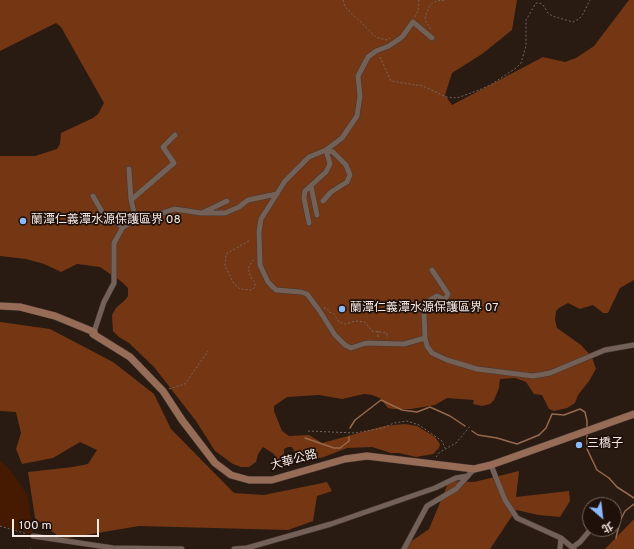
<!DOCTYPE html>
<html>
<head>
<meta charset="utf-8">
<style>
  body { margin:0 }
  #map { position:relative; width:634px; height:549px; overflow:hidden; background:#291a12; font-family:Overpass,"Noto Sans TC",sans-serif }
  canvas { display:block }
  .north { position:absolute; left:582px; top:497px; width:40px; height:40px; box-sizing:border-box; background:#1f1009; border:1px solid #756761; border-radius:50%; rotate:152deg; font-size:11px; font-weight:700; line-height:16px; text-align:center; color:#f5e9e4 }
  .north::after { content:''; display:block; margin:auto; width:14px; height:18px; background:#8bbafc; clip-path:polygon(50% 0,100% 100%,50% 72%,0 100%) }
  .scale { position:absolute; left:12px; top:519px; width:87px; height:18px; box-sizing:border-box; border:2px solid #f5e9e4; border-top:0; padding-left:5px; font-size:12px; line-height:14px; white-space:nowrap; color:#f5e9e4; -webkit-text-stroke:3px #1f1009; paint-order:stroke }
</style>
</head>
<body>
<div id="map">
<canvas width="634" height="549"></canvas>
<div class="north">北</div>
<div class="scale">100 m</div>
</div>
<script>
const ctx = document.querySelector('canvas').getContext('2d');
ctx.lineJoin = 'round';
function paint(path, color) { ctx.fillStyle = color; ctx.fill(path, 'evenodd'); }
const poly = rows => new Path2D(rows.map(r => 'M' + r).join(''));
function strokePath(path, color, width, dash) { ctx.strokeStyle = color; ctx.lineWidth = width; ctx.lineCap = dash ? 'butt' : 'round'; ctx.setLineDash(dash || []); ctx.stroke(path); }
function write(font, color, halo, rows, align = 'center') {
  ctx.font = font + ' Overpass,"Noto Sans TC",sans-serif'; ctx.lineWidth = 3.5; ctx.setLineDash([]); ctx.textBaseline = 'middle'; ctx.strokeStyle = halo; ctx.fillStyle = color; for (const [text, x, y, turn = 0] of rows) {
    ctx.save(); ctx.translate(x, y); ctx.rotate((+turn || 0) * Math.PI / 180); ctx.textAlign = isNaN(turn) ? turn : align; if (halo) ctx.strokeText(text, 0, 0); ctx.fillText(text, 0, 0); ctx.restore();
  }
}
paint(poly([
  [0,460,11,471,28,496,33,535,0,525]
]), '#451a01');
paint(poly([
  [0,0,517,0,512,30,482,54,452,73,445,95,452,105,543,57,565,62,576,58,594,46,629,0,634,0,634,280,620,288,608,313,603,313,593,305,580,309,568,303,559,308,556,311,555,320,557,328,581,345,592,357,596,369,589,381,578,395,575,403,567,408,554,411,549,409,542,395,534,394,526,382,515,378,500,379,499,388,494,400,490,404,482,406,473,404,474,400,447,398,435,405,411,409,393,409,388,408,380,398,372,395,364,394,342,399,319,395,287,397,274,406,274,411,282,431,289,436,309,435,322,443,326,442,384,426,405,424,417,426,435,437,440,444,439,448,433,454,416,457,399,453,391,453,372,447,347,448,324,457,301,462,297,461,295,452,292,447,288,447,284,449,284,457,279,465,274,454,263,447,258,454,256,462,249,467,241,467,233,464,215,451,196,421,154,367,129,343,119,337,113,331,112,315,116,308,126,299,128,296,128,288,122,282,100,267,77,264,61,272,44,264,26,259,0,256,0,156,35,156,57,149,60,144,61,133,93,118,98,114,104,103,61,27,56,23,0,51],
  [0,322,50,329,113,362,154,394,171,429,234,493,264,495,327,482,332,491,317,496,313,521,288,530,139,526,62,539,35,518,28,472,73,467,88,464,97,450,80,442,53,458,22,464,16,449,21,433,16,412,0,411],
  [519,471,516,497,569,491,570,501,560,517,539,515,516,510,490,549,400,549,429,529,449,481,474,482],
  [634,519,634,549,605,549]
]), '#753713');
strokePath(poly([
  [350,428,355,420,381,400,402,410,417,412,430,407,450,416,465,426],
  [472,431,478,435,497,438,517,444,539,435,546,428,552,414,564,415,580,409,585,412,587,421,587,428],
  [587,433,587,449,597,470,609,478,617,487,634,498],
  [305,438,334,448,340,448,349,441,349,437],
  [616,538,620,521,625,511,634,504]
]), '#97694d', 1.5);
const street = poly([
  [432,38,413,22,402,37,389,46,376,51,368,57,358,76,360,96,357,116,342,138,326,150,309,157,285,181,261,219,259,232,260,265,268,282,276,290,301,292,307,294,319,310,335,335,345,345,351,348,366,343,404,344,425,338,427,346,432,353,447,360,477,369,533,376,550,373,605,350,634,345],
  [129,169,131,200],
  [311,186,317,215],
  [93,196,101,210,105,216,123,227],
  [323,201,331,192,347,182,350,175,346,165,333,152,326,150],
  [204,212,227,201],
  [136,220,131,200,174,163,163,147,175,135],
  [309,223,304,198,305,191,326,172,330,164,326,150],
  [94,332,104,302,114,283,114,243,123,227,136,220,148,218,174,209,201,213,225,213,239,207,248,200,277,194],
  [425,338,424,312,430,300,437,296,445,300,448,294,432,270],
  [491,465,505,500,517,518,561,538,574,549],
  [33,536,113,548,182,549],
  [573,547,580,542,591,529],
  [234,549,247,548,331,524,435,488,456,478,468,476],
  [404,549,427,506,456,489,474,469],
  [560,549,561,538]
]);
const secondary = poly([
  [0,306,20,307,55,316,94,332,93,334,130,357,163,391,182,420,215,463,231,475,249,480,272,480,345,459,367,456,474,469,491,465,634,414]
]);
strokePath(street, '#433733', 6);
strokePath(secondary, '#433733', 8);
strokePath(poly([
  [343,0,345,7,348,10,376,37,386,40,390,38],
  [415,17,418,11,419,0],
  [431,29,426,22,425,17,430,5,436,1,446,0],
  [380,57,391,81,423,86,446,97,457,98,479,90,492,84,516,68,521,63,526,46,526,20,536,3,540,3,543,5,548,13,552,16,573,22,579,19,583,14,590,0],
  [249,241,226,254,225,266,234,284,240,289,252,290,255,287,255,282,251,278,248,268,254,259],
  [324,308,327,308,329,312,334,314,339,322,345,324,355,321,365,322,372,331,387,333,387,338],
  [378,331,378,338],
  [169,389,185,384,208,351],
  [308,431,355,433,383,428,394,423,407,421,419,425,442,441,445,448],
  [436,457,440,452,456,443,471,425],
  [0,526,27,534],
  [30,549,31,549]
]), '#74665f', 1, [2, 2]);
strokePath(street, '#736057', 5);
strokePath(secondary, '#976c56', 7);
for (const [x, y, r, color] of [
  [23,221,4,"#8bbafc"],
  [342,309,4,"#8bbafc"],
  [579,445,4,"#8bbafc"]
]) { const dot = new Path2D(); dot.arc(x, y, r, 0, 2 * Math.PI); ctx.fillStyle = color; ctx.fill(dot); strokePath(dot, '#1f1009', 1.5); }
write('12px', '#f5e9e4', '#1f1009', [
  ["蘭潭仁義潭水源保護區界 08",31,221],
  ["蘭潭仁義潭水源保護區界 07",350,309],
  ["三橋子",587,445]
], 'left');
write('12px', '#f5e9e4', '#1f1009', [
  ["大華公路",294,461,-15]
]);
</script>
</body>
</html>
